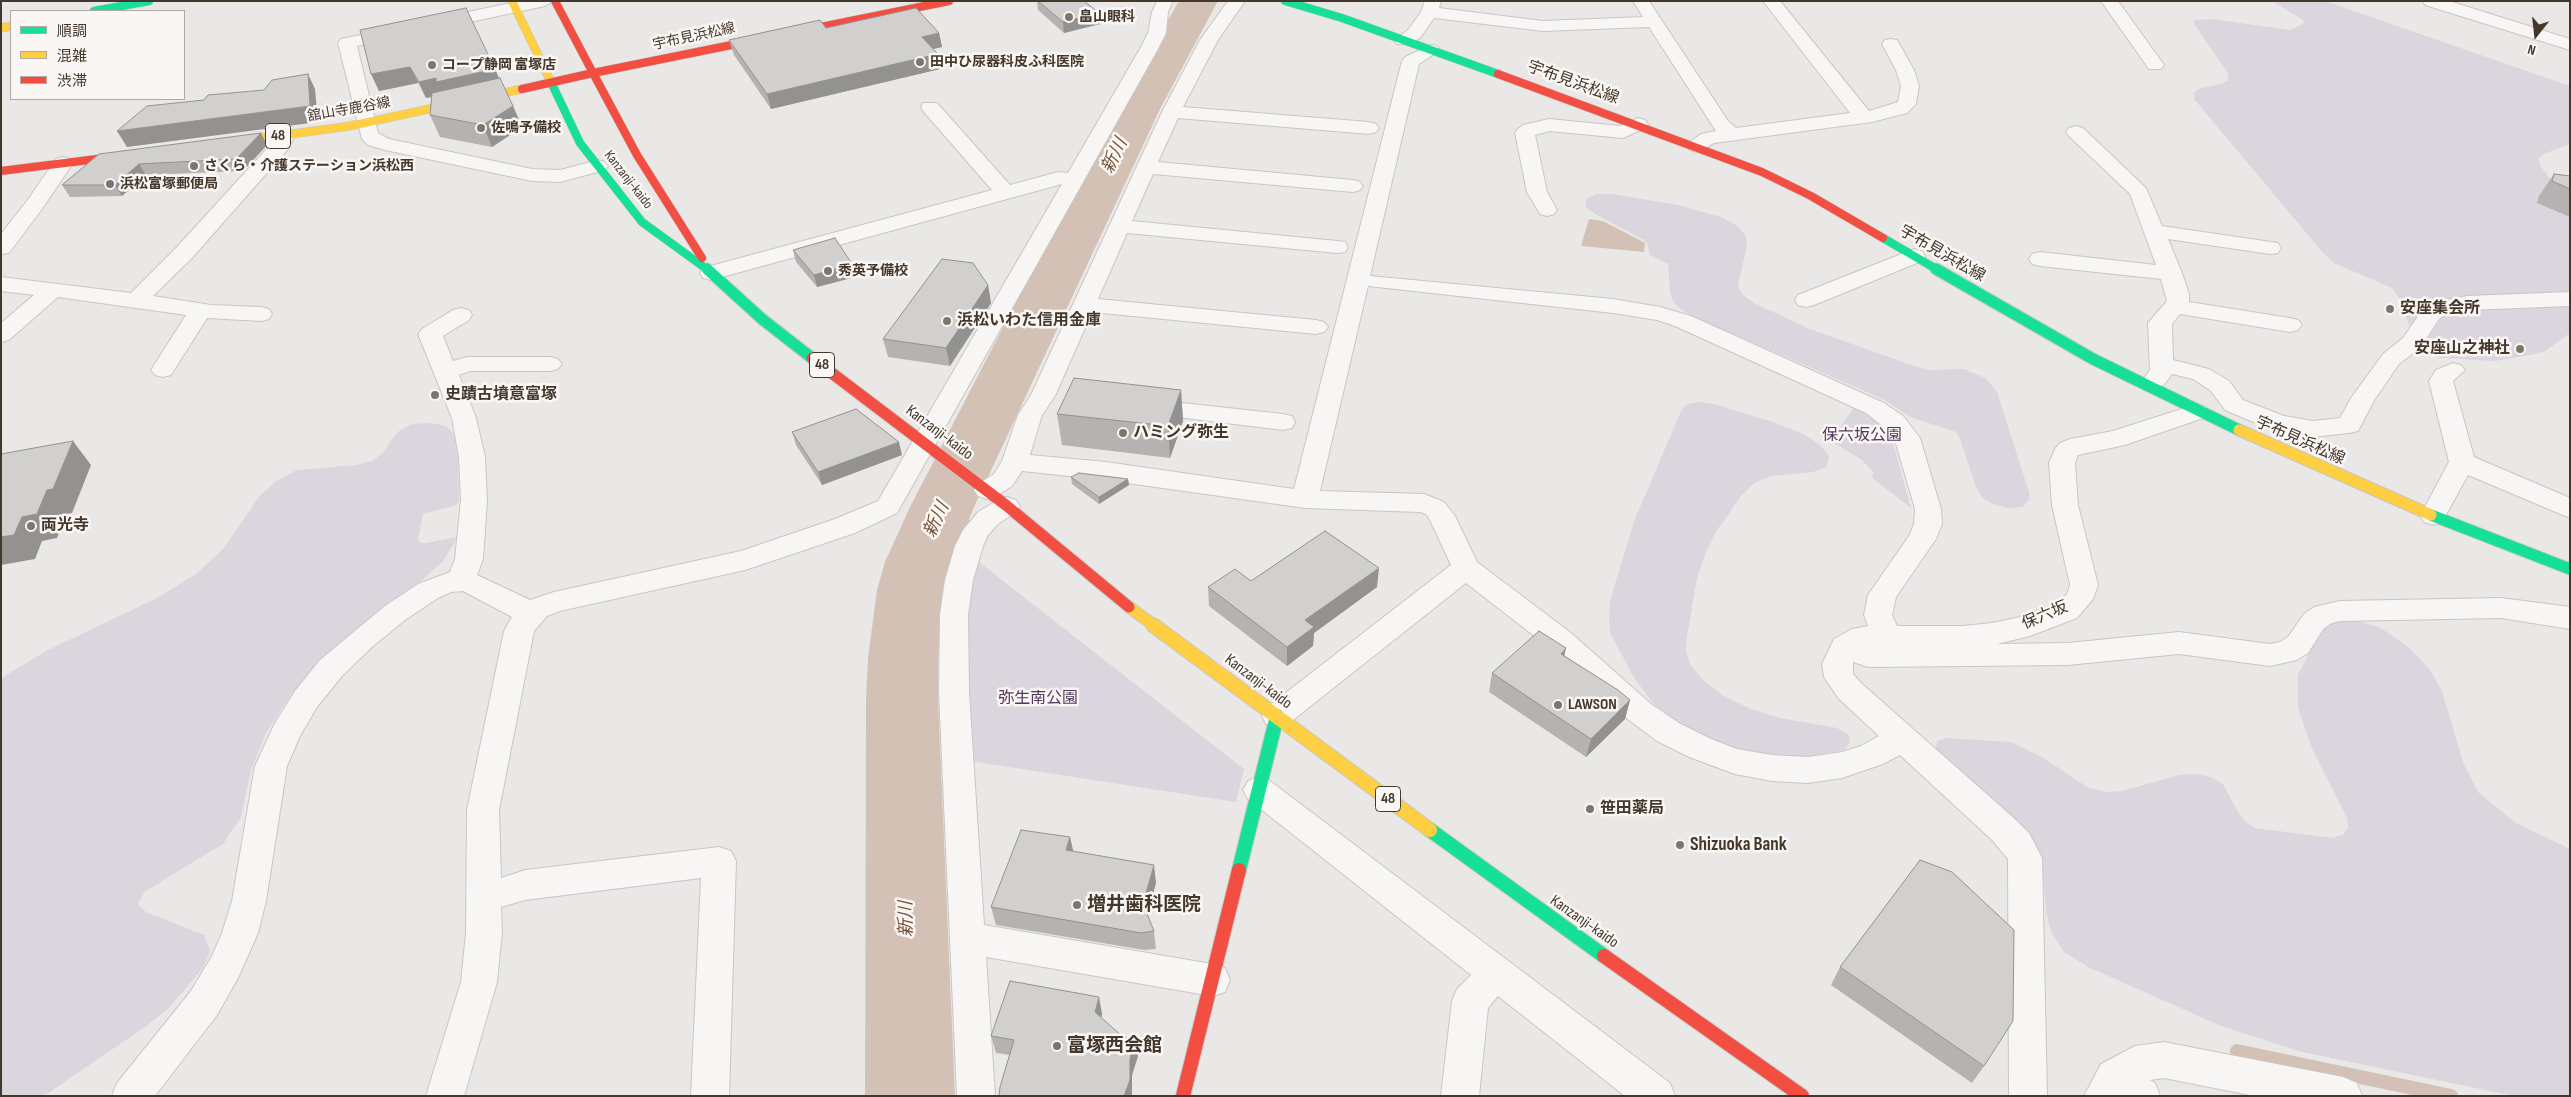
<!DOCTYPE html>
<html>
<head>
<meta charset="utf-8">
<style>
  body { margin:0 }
  #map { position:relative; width:2571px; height:1097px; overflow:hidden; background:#eae8e6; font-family:"Sofia Sans Condensed","Noto Sans JP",sans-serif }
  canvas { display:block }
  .frame { position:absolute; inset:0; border:2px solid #44382c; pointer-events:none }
  .legend { position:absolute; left:10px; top:10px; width:175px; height:90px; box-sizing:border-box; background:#f9f6f4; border:1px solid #b1aaa4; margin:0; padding:6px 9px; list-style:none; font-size:15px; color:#44382c }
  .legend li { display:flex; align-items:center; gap:10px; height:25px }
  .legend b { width:25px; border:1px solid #b1aaa4 }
  .north { position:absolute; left:2511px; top:10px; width:50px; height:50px; -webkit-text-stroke:4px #f9f6f4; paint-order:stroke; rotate:196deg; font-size:14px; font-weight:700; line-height:20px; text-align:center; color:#44382c }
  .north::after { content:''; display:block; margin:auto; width:18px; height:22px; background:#44382c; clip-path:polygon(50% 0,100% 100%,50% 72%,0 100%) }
</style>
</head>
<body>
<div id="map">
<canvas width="2571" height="1097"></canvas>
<div class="frame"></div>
<ul class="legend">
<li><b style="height:6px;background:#16e098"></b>順調</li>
<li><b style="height:6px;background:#ffcf43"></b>混雑</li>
<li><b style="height:6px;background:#f24e42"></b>渋滞</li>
</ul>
<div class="north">N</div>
</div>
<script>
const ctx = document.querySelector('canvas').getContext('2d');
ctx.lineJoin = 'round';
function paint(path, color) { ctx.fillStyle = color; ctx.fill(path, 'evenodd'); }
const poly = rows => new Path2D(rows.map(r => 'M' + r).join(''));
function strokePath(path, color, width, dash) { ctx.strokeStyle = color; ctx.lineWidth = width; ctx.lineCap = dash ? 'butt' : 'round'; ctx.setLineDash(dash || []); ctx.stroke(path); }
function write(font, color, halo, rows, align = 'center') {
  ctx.font = font + ' "Sofia Sans Condensed","Noto Sans JP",sans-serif'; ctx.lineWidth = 5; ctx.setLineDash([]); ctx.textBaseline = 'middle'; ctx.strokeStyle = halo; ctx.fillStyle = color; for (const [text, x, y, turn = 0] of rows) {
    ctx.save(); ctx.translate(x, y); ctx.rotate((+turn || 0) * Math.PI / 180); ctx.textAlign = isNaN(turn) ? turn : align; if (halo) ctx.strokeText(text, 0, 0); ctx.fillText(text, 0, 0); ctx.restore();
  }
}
paint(poly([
  [2272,1,2325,1,2570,86,2570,144,2544,154,2538,158,2540,165,2570,206,2570,333,2545,351,2536,354,2495,361,2441,358,2426,353,2416,345,2399,298,2392,288,2334,263,2324,254,2194,99,2194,93,2198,89,2221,84,2228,80,2228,73,2194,24,2194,20,2212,19,2290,30,2303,24,2304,21,2300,18],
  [1596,194,1613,194,1678,205,1721,217,1736,225,1746,236,1747,245,1738,286,1743,295,1754,303,1810,329,1917,367,1930,370,1964,369,1987,379,1997,392,2029,492,2029,500,2022,507,2008,508,1993,504,1982,497,1976,487,1960,439,1956,432,1910,417,1886,401,1860,389,1692,316,1679,308,1673,301,1670,292,1668,264,1650,255,1647,243,1644,240,1595,214,1586,207,1586,199],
  [1700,402,1714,404,1776,423,1805,435,1820,445,1829,456,1827,467,1813,472,1772,476,1754,483,1741,496,1715,533,1705,555,1697,578,1687,637,1686,651,1690,664,1701,678,1722,695,1751,709,1780,718,1837,728,1849,735,1850,742,1844,750,1803,757,1770,755,1737,750,1706,738,1676,723,1653,703,1635,679,1610,633,1609,615,1611,597,1635,519,1681,411,1687,404],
  [1854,407,1882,425,1892,439,1911,508,1871,477,1874,473,1862,460,1831,441],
  [431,423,446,426,454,434,458,460,459,502,454,506,423,514,418,539,420,543,426,543,451,538,456,538,456,540,443,561,420,582,349,635,316,665,288,699,266,733,251,770,241,817,223,844,144,892,138,904,146,912,204,935,210,951,203,968,167,1010,142,1029,44,1096,1,1096,1,678,48,650,157,598,196,574,223,549,259,497,276,481,297,470,356,465,372,461,385,451,390,441,399,431,412,424],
  [975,559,1244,769,1236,802,970,761,965,668,970,580],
  [2352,620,2379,627,2406,645,2429,668,2442,691,2464,765,2479,793,2516,823,2570,849,2570,1096,2514,1096,2302,1052,2221,1026,2088,967,2064,952,2051,932,2046,912,2042,860,2032,840,1942,757,1936,749,1937,741,1947,738,2011,742,2042,757,2087,787,2105,792,2122,791,2179,775,2195,774,2211,777,2223,784,2238,812,2245,821,2255,828,2333,838,2344,834,2348,828,2347,818,2313,751,2298,708,2298,675,2316,639,2325,627,2334,622]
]), '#dbd5dd');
paint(poly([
  [1589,219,1603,221,1645,243,1644,252,1581,246]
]), '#d4c1b5');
strokePath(poly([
  [942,507,966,524]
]), '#d4c1b5', 11);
strokePath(poly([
  [2237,1051,2451,1096]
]), '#d4c1b5', 14);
paint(poly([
  [1179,1,1218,1,1160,109,974,507,951,562,943,590,938,658,938,699,955,1096,865,1096,866,699,868,658,877,590,885,562,910,507,1116,109,1179,1]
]), '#d4c1b5');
const street = poly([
  [520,1,553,1,545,6,357,46,378,133,389,139,532,169,560,170,598,160,605,162,608,166,605,170,560,182,532,181,385,150,368,145,362,139,338,43,341,39,520,1],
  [1157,1,1173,1,1168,12,1166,33,1159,47,897,513,855,533,745,570,560,611,547,616,534,631,499,810,501,878,525,870,719,847,731,851,736,861,729,1096,691,1096,701,878,525,900,501,907,502,933,497,982,464,1096,426,1096,461,982,466,933,467,810,504,631,512,617,463,591,451,592,438,598,405,620,372,647,342,676,317,707,300,736,287,766,266,901,258,933,238,978,217,1015,155,1096,112,1096,117,1083,191,991,212,956,222,933,232,901,255,766,275,723,295,691,320,660,385,606,418,584,450,572,455,559,461,500,459,457,452,418,418,334,422,329,453,310,461,308,469,310,472,315,469,320,443,336,453,361,468,357,550,357,558,359,562,364,558,369,550,371,470,371,459,375,476,418,485,457,487,500,483,559,477,575,530,600,554,592,741,551,835,519,878,501,1062,184,711,280,703,278,700,273,703,268,992,190,923,111,921,107,923,103,937,103,1010,185,1058,172,1068,173,1141,47,1148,33,1152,12,1157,1],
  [1228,1,1245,1,1218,40,1183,107,1369,122,1376,124,1379,128,1376,132,1369,134,1178,118,1158,162,1353,180,1360,182,1363,186,1360,190,1353,192,1153,174,1132,221,1337,241,1345,242,1348,247,1345,252,1337,253,1127,233,1098,299,1316,320,1324,322,1328,327,1324,332,1316,334,1092,312,1055,396,1042,415,1030,455,1106,462,1294,489,1402,61,1405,57,1431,45,1437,46,1440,50,1419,64,1370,276,1613,299,1660,307,1691,316,1884,403,1903,416,1920,438,1941,509,1942,524,1936,539,1896,597,1892,615,1897,626,1963,626,1992,623,2016,618,2057,604,2067,594,2070,585,2052,505,2049,463,2055,449,2060,443,2070,439,2113,431,2197,404,2206,407,2209,412,2206,417,2125,445,2078,455,2075,463,2078,505,2098,585,2093,599,2077,618,2030,636,1997,644,2068,643,2179,632,2270,644,2280,642,2288,637,2304,614,2314,607,2340,601,2501,598,2570,607,2570,629,2501,618,2340,621,2332,623,2324,628,2308,653,2297,660,2270,666,2179,654,2068,665,1868,667,1853,662,1853,674,1861,683,2016,820,2029,833,2042,858,2047,1096,2009,1096,2008,859,1992,840,1900,755,1883,764,1842,778,1808,783,1772,781,1735,774,1689,757,1657,741,1629,720,1551,649,1466,583,1288,724,1277,728,1266,724,1262,716,1266,708,1451,565,1430,520,1426,514,1420,512,1305,508,1106,480,1022,471,1012,486,996,496,987,499,978,496,974,490,978,484,994,474,1002,461,1018,415,1031,395,1162,112,1200,40,1228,1],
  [1368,286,1613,313,1657,320,1675,326,1866,413,1885,428,1895,440,1915,509,1914,524,1909,536,1868,595,1864,615,1868,626,1852,629,1834,639,1822,664,1824,677,1839,699,1879,736,1861,746,1842,752,1808,757,1772,755,1737,749,1711,739,1679,723,1651,704,1571,633,1477,562,1455,516,1444,502,1424,494,1320,491,1368,286],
  [1425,1,1441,1,1439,8,1543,21,1643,17,1633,1,1649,1,1728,121,1736,128,1850,113,1763,1,1780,1,1869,111,1898,102,1901,86,1896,70,1882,44,1885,40,1891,39,1897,40,1914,70,1919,86,1916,104,1907,113,1872,122,1714,143,1697,152,1690,150,1687,146,1690,142,1701,134,1716,131,1649,27,1543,31,1434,18,1420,38,1409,44,1397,44,1394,40,1408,30,1421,12,1425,1],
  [2101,1,2118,1,2164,65,2161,69,2149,69,2101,1],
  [2423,1,2449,1,2570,39,2570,50,2425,5,2423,1],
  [1638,118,1645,120,1648,124,1645,128,1623,138,1549,131,1535,135,1547,192,1557,210,1554,214,1547,216,1540,214,1527,192,1515,133,1518,129,1523,125,1549,119,1620,126,1638,118],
  [2076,126,2083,128,2146,188,2162,226,2278,243,2281,248,2278,253,2270,254,2168,239,2182,273,2189,294,2189,302,2290,318,2298,320,2302,325,2298,330,2290,332,2180,314,2172,324,2173,360,2209,369,2229,381,2243,400,2284,416,2313,421,2340,418,2351,398,2383,354,2403,338,2423,309,2431,303,2467,296,2570,292,2570,306,2467,310,2446,314,2439,319,2420,348,2399,364,2375,399,2358,431,2349,433,2313,437,2270,429,2225,410,2211,391,2193,379,2172,374,2164,385,2155,387,2146,385,2143,380,2150,370,2148,323,2167,301,2161,279,2040,266,2032,264,2029,259,2032,254,2040,252,2156,265,2130,194,2069,136,2066,132,2069,128,2076,126],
  [285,129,292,131,295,135,288,149,192,258,153,296,211,305,261,307,269,309,272,314,269,319,261,321,207,318,171,375,163,377,155,375,151,370,186,315,58,297,9,340,1,342,1,323,34,295,1,291,1,277,131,293,176,248,272,143,278,131,285,129],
  [63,157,70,159,73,163,42,209,9,253,1,254,1,234,27,201,56,159,63,157],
  [1914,249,1922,251,1925,256,1922,261,1814,305,1806,307,1798,305,1795,300,1798,295,1914,249],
  [2453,363,2461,365,2465,370,2453,381,2474,457,2570,498,2570,518,2468,475,2442,522,2433,525,2424,522,2420,516,2449,462,2429,381,2436,370,2453,363],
  [1145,399,1283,414,1292,416,1295,422,1292,428,1283,430,1136,412,1133,407,1136,402,1145,399],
  [1007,497,1016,500,1020,506,1016,512,998,524,988,535,983,546,973,580,968,615,969,692,984,925,1212,964,1225,968,1230,980,1225,992,1212,996,986,957,995,1096,957,1096,939,692,940,615,945,580,955,546,963,530,978,512,998,500,1007,497],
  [1259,777,1270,781,1670,1083,1675,1096,1625,1096,1498,996,1488,1008,1479,1096,1441,1096,1452,1001,1457,989,1471,975,1248,799,1243,790,1248,781,1259,777],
  [2164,1042,2343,1077,2357,1083,2362,1096,2255,1096,2164,1078,2150,1080,2155,1083,2160,1096,2084,1096,2101,1064,2135,1046,2164,1042]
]);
const fastFar2 = poly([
  [1285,1,1342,18,1498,74],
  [94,11,149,1],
  [551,82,580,143,642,222,708,270],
  [1883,238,1938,270]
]);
const fastFar1 = poly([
  [707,269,762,319,812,358],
  [1936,269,2093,359,2239,430],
  [2431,515,2570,569]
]);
const fast = poly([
  [1430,830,1604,956],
  [1239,870,1277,716]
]);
const slowFar2 = poly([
  [512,1,551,82],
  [1,28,11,26],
  [226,143,350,126,522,89]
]);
const slowFar1 = poly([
  [2239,430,2431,515],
  [1129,607,1155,626]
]);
const slow = poly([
  [1153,625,1430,830]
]);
const jamFar2 = poly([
  [555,1,593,73,949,1],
  [1498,74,1762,172,1811,196,1883,238],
  [522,89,593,73,637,155,702,258],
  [1,171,129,155]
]);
const jamFar1 = poly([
  [812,358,1007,506,1129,607]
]);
const jam = poly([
  [1604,956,1802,1096],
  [1183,1096,1239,870]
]);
strokePath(street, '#c8c6c4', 2);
strokePath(fastFar2, '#c8c6c4', 9);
strokePath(fastFar1, '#c8c6c4', 13);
strokePath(fast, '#c8c6c4', 16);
strokePath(slowFar2, '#c8c6c4', 9);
strokePath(slowFar1, '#c8c6c4', 13);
strokePath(slow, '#c8c6c4', 16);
strokePath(jamFar2, '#c8c6c4', 9);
strokePath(jamFar1, '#c8c6c4', 13);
strokePath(jam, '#c8c6c4', 16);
paint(street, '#f7f6f5');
strokePath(fastFar2, '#16e098', 8);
strokePath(fastFar1, '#16e098', 11);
strokePath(fast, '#16e098', 14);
strokePath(slowFar2, '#ffcf43', 8);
strokePath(slowFar1, '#ffcf43', 11);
strokePath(slow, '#ffcf43', 14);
strokePath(jamFar2, '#f24e42', 8);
strokePath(jamFar1, '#f24e42', 11);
strokePath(jam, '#f24e42', 14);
paint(poly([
  [1037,1,1084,1,1100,24,1064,33,1038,10],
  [826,28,939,33,942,47,933,49,940,69,771,109,734,55,729,40],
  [360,30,495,69,499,78,513,106,522,127,492,147,440,137,430,115,432,97,426,98,418,83,379,91],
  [267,145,243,171,146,175,122,196,70,197,62,185,99,154],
  [2554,174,2570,176,2570,217,2537,203,2539,196],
  [793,250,852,264,855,277,817,287,796,262],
  [988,285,991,303,950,366,888,357,883,339],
  [1181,390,1183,421,1170,458,1062,445,1057,414],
  [792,432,902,455,822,485,796,445],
  [1071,477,1128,479,1129,485,1099,504,1072,484],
  [1208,587,1377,587,1314,633,1313,646,1287,666,1209,606],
  [1565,656,1630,700,1625,719,1586,757,1489,692,1492,673],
  [1070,837,1073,851,1156,883,1147,914,1154,931,1156,949,1144,950,996,925,991,907],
  [1840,967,1984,1066,1972,1083,1831,985],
  [1102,1014,1101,1018,1138,1056,1132,1075,1132,1096,999,1096,1010,1055,996,1053,991,1036]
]), '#b5b3b1');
paint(poly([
  [1099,13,1100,24,1064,33,1063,22],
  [939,33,942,47,924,51,922,37],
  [938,54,940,69,771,109,767,94],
  [410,67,418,83,379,91,371,74],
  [495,69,502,86,441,95,426,98,419,82,436,78],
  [308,74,315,89,318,122,127,147,117,131,310,106],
  [513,106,522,127,492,147,483,125],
  [261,133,267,145,243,171,236,159],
  [139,164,146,175,122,196,115,185],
  [852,264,855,277,817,287,814,275],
  [988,285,991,303,950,366,946,348],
  [1181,390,1183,421,1170,458,1168,426],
  [73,441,91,465,72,513,67,514,57,538,42,541,35,559,1,565,1,537,47,490],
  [899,442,902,455,822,485,818,472],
  [1128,479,1129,485,1099,504,1099,497],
  [1379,568,1377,587,1314,633,1313,646,1287,666,1287,647,1305,620],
  [1566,648,1562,667,1561,654],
  [1630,700,1625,719,1586,757,1591,739],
  [1070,837,1074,855,1066,850],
  [1154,865,1156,883,1145,922,1143,904],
  [1099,997,1102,1014,1098,1029,1095,1012],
  [1135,1039,1138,1056,1132,1075,1132,1096,1124,1096,1130,1059]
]), '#939290');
const building = poly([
  [1038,1,1084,1,1099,13,1063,22,1038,1],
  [466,8,495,69,436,82,436,78,419,82,410,67,371,74,360,30,466,8],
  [916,8,939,33,922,37,938,54,767,94,729,40,820,20,826,28,916,8],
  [308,74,310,106,117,131,147,106,204,100,208,95,264,90,272,80,308,74],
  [500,78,513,106,483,125,430,115,432,93,500,78],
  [261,133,236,159,139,164,115,185,62,185,99,154,261,133],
  [2554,174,2570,176,2570,189,2552,181,2554,174],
  [835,238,852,264,814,275,793,250,835,238],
  [942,259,973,263,988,285,946,348,883,339,942,259],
  [1074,378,1181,390,1168,426,1057,414,1074,378],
  [856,409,899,442,818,472,792,432,856,409],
  [73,441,53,489,47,490,37,514,22,517,14,535,1,537,1,454,73,441],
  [1079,473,1128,479,1099,497,1071,477,1079,473],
  [1325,531,1379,568,1305,620,1314,627,1287,647,1208,587,1235,569,1251,581,1325,531],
  [1539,631,1566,648,1561,654,1618,690,1630,700,1591,739,1492,673,1539,631],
  [1021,830,1070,837,1066,850,1154,865,1143,904,1154,931,1141,933,991,907,1021,830],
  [1920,860,1952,872,2014,930,2013,1021,1984,1066,1840,967,1920,860],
  [1010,981,1099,997,1095,1012,1123,1037,1135,1039,1130,1059,1130,1080,1124,1096,999,1096,1000,1087,1014,1040,991,1036,1010,981]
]);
paint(building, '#d2d0ce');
strokePath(building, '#939290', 1);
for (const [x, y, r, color] of [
  [1069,17,5,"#7e766d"],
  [920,62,5,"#7e766d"],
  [432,65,5,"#7e766d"],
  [481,128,5,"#7e766d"],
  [194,166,5,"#7e766d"],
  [110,184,5,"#7e766d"],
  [828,271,5,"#7e766d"],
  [2390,309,5,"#7e766d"],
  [947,321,5,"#7e766d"],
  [2520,349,5,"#7e766d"],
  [435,395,5,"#7e766d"],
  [1123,433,5,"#7e766d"],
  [31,526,5,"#7e766d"],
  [1558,705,5,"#7e766d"],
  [1590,809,5,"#7e766d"],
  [1680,845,5,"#7e766d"],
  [1077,905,5,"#7e766d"],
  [1057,1046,5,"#7e766d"]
]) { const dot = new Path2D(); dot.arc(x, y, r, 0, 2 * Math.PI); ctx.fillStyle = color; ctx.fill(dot); strokePath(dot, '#f9f6f4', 2); }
write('bold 14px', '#44382c', '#f9f6f4', [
  ["畠山眼科",1079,17],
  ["田中ひ尿器科皮ふ科医院",930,62],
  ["コープ静岡 富塚店",442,65],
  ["佐鳴予備校",491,128],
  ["さくら・介護ステーション浜松西",204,166],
  ["浜松富塚郵便局",120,184],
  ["秀英予備校",838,271]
], 'left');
write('14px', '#44382c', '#f9f6f4', [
  ["宇布見浜松線",694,37,-12],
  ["舘山寺鹿谷線",349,110,-10],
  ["Kanzanji-kaido",628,180,52]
]);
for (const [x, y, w] of [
  [278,136,25],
  [822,365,25],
  [1388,799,25]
]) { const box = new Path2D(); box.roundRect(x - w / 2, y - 12.5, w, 25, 4); ctx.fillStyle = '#f9f6f4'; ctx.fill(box); strokePath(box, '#44382c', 1); }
write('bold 15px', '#44382c', null, [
  ["48",278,136],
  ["48",822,365],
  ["48",1388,799]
]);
write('16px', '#44382c', '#f9f6f4', [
  ["宇布見浜松線",1573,83,20],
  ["宇布見浜松線",1942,254,30],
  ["Kanzanji-kaido",939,433,37],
  ["宇布見浜松線",2300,441,24],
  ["保六坂",2045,616,-23],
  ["Kanzanji-kaido",1258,682,37],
  ["Kanzanji-kaido",1584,922,35]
]);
write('bold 16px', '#44382c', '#f9f6f4', [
  ["安座集会所",2400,309],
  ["浜松いわた信用金庫",957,321],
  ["安座山之神社",2510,349,"right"],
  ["史蹟古墳意富塚",445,395],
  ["ハミング弥生",1133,433],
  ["両光寺",41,526],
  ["LAWSON",1568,705],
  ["笹田薬局",1600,809]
], 'left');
write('16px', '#53395f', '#f9f6f4', [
  ["保六坂公園",1862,436],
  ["弥生南公園",1038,699]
]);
write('italic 18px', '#775236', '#f9f6f4', [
  ["新川",1115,156,-64],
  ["新川",937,520,-65],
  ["新川",907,919,-91]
]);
write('bold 19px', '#44382c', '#f9f6f4', [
  ["Shizuoka Bank",1690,845],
  ["増井歯科医院",1087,905],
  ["富塚西会館",1067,1046]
], 'left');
</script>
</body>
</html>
